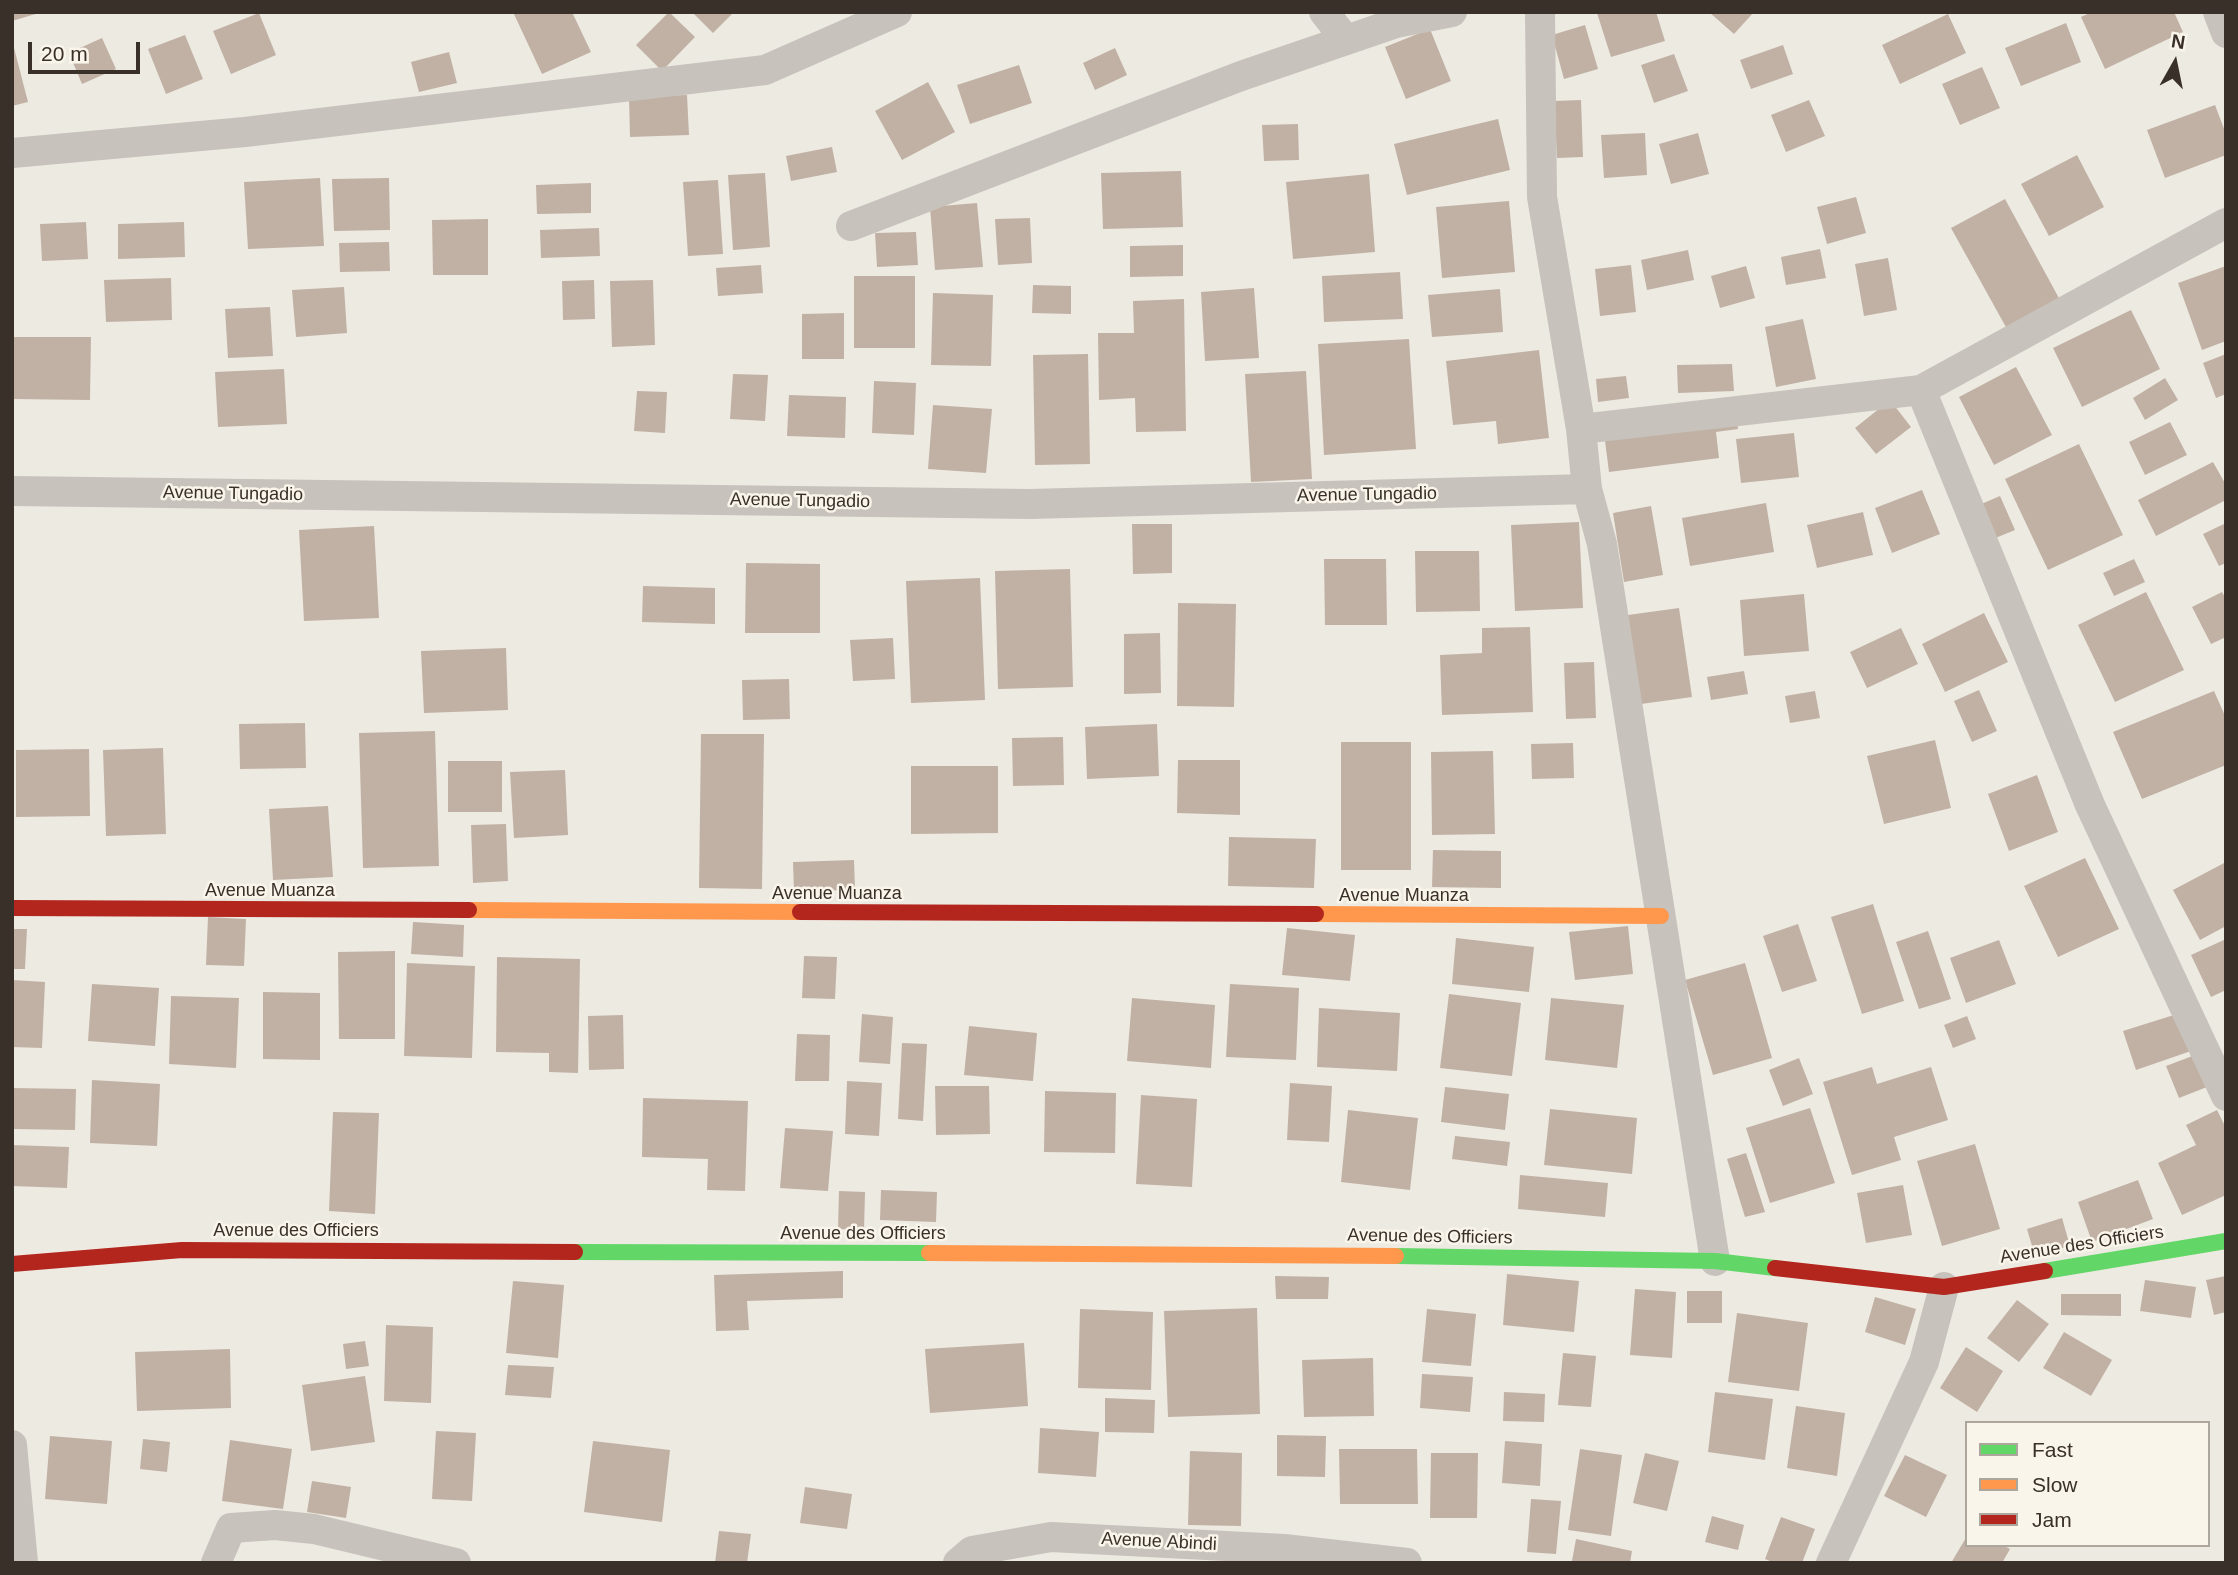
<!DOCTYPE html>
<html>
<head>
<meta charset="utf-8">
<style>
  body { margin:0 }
  #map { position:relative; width:2238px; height:1575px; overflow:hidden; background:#edeae2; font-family:Arial,sans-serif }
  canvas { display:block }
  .frame { position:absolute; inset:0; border:14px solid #383029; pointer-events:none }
  .legend { position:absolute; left:1965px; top:1421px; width:245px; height:126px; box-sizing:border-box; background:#faf5ea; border:2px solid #aca69d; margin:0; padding:9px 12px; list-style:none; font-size:21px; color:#383029 }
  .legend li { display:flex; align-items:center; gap:14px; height:35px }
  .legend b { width:35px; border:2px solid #aca69d }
  .north { position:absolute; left:2140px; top:28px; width:70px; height:70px; -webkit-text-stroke:5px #faf5ea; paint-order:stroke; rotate:9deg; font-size:19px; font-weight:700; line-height:28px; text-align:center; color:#383029 }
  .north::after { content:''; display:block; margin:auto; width:24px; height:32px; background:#383029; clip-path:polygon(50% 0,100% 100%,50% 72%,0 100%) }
  .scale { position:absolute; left:28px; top:42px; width:112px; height:32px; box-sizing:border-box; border:4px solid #383029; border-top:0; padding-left:9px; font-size:21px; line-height:24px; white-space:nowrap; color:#383029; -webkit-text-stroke:5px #faf5ea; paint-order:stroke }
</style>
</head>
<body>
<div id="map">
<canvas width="2238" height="1575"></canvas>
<div class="frame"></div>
<ul class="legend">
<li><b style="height:9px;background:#63d668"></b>Fast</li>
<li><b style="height:9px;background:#ff974d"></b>Slow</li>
<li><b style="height:9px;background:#b3261e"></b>Jam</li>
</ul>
<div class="north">N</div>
<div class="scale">20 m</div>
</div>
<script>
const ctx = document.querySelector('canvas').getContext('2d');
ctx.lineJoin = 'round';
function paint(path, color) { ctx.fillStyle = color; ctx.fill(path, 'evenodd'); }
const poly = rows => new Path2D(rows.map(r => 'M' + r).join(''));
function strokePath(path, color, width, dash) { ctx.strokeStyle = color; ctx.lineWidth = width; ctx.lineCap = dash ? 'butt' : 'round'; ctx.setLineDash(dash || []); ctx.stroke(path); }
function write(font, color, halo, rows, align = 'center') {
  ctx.font = font + ' Arial,sans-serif'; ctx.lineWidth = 5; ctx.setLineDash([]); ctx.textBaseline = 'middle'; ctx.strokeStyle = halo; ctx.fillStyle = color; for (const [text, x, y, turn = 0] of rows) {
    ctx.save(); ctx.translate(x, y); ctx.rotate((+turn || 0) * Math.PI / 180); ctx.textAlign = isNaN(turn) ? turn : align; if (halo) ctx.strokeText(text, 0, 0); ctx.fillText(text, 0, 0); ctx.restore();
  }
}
paint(poly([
  [12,12,38,12,39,13,12,21],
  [513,12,572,12,591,52,542,74],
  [669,12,695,37,662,71,636,45],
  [692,12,734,12,713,33],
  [1600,12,1656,12,1665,41,1611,57,1597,13],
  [1709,12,1754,12,1734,34],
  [2092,12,2174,12,2183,32,2105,69,2081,17],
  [259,13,276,55,231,74,213,31],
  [1948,14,1966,53,1900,84,1882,45],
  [2066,23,2081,62,2021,86,2005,48],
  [1585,25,1598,69,1564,79,1552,35],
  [1430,29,1451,81,1406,99,1385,47],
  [185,35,203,79,166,94,148,49],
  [102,38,116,69,82,84,69,53],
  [12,40,28,102,12,106],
  [1783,45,1793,74,1751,89,1740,60],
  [1115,48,1127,75,1095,90,1083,63],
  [449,52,457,83,419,92,411,62],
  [1674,54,1688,91,1654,103,1641,65],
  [1019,65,1032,103,970,124,957,85],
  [1982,67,2000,108,1960,125,1942,84],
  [928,82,955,132,902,160,875,111],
  [687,95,689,135,630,137,629,97],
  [1581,100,1583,157,1557,158,1554,101],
  [1809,100,1825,136,1786,152,1771,115],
  [2215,105,2226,134,2226,155,2165,178,2147,130],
  [1498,119,1510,170,1407,195,1394,144],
  [1298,124,1299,160,1264,161,1262,125],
  [1645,133,1647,175,1604,178,1601,135],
  [1698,133,1709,174,1671,184,1659,144],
  [832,147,837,172,791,181,786,156],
  [2077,155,2104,207,2049,236,2021,184],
  [1181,171,1183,227,1103,229,1101,173],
  [765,173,770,247,733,250,728,175],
  [1369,174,1375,252,1293,259,1286,182],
  [320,178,324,246,248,249,244,182],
  [389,178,390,230,334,231,332,179],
  [718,180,723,254,688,256,683,182],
  [591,183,591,213,537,214,536,185],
  [1856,197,1866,233,1827,244,1817,207],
  [2005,199,2060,300,2007,329,1951,228],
  [1509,201,1515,272,1442,278,1436,207],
  [977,203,983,267,935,270,930,207],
  [1030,218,1032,263,998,265,995,219],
  [488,219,488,275,433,275,432,220],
  [86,222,88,259,42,261,40,224],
  [184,222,185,257,118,259,118,224],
  [599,228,600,256,541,258,540,230],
  [916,232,918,265,877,267,875,233],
  [389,242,390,271,340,272,339,243],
  [1183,245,1183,276,1130,277,1130,246],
  [1820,249,1826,278,1786,285,1781,257],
  [1688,250,1694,280,1647,290,1641,260],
  [1888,258,1897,310,1864,316,1855,264],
  [761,265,763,293,718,296,716,268],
  [1631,265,1636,312,1600,316,1595,269],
  [1746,266,1755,298,1720,308,1711,276],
  [2226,266,2226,341,2202,350,2178,283],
  [1400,272,1403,319,1324,322,1322,276],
  [854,276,915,276,915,348,854,348],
  [171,278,172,320,106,322,104,280],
  [594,280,595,319,563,320,562,281],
  [653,280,655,345,612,347,610,281],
  [1033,285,1071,286,1071,314,1032,313],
  [344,287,347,333,296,337,292,290],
  [1254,288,1259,358,1205,361,1201,292],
  [1500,289,1503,332,1432,337,1428,295],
  [933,293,993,295,991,366,931,365],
  [1184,299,1186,431,1136,432,1135,398,1099,400,1098,333,1134,333,1133,301],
  [270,307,273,356,228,358,225,309],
  [2131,310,2160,369,2082,407,2053,348],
  [844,313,844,359,802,359,802,314],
  [1803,319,1816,379,1776,387,1765,327],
  [14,337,91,337,90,400,13,399],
  [1409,339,1416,449,1324,455,1318,344],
  [1539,350,1549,438,1498,444,1496,421,1453,425,1446,361],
  [1088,354,1090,464,1035,465,1033,355],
  [2226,354,2226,394,2216,398,2203,363],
  [1732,364,1734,391,1678,393,1677,365],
  [2016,367,2052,435,1994,465,1959,397],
  [284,369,287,424,218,427,215,372],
  [1306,371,1312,479,1251,482,1245,374],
  [733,374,768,375,765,421,730,419],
  [1626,376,1629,398,1598,402,1596,379],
  [2165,378,2178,400,2145,420,2133,398],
  [874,381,916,383,914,435,872,433],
  [637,391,667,392,665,433,634,431],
  [789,395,846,397,845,438,787,436],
  [1734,399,1738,429,1716,432,1719,458,1609,472,1602,417],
  [1890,400,1911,427,1876,454,1855,428],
  [933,405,992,409,986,473,928,469],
  [2170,422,2187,455,2145,475,2129,442],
  [1794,433,1799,477,1741,483,1736,439],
  [2079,444,2123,535,2048,570,2005,479],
  [2213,462,2226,485,2226,500,2156,536,2138,500],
  [1922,490,1940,534,1892,553,1875,508],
  [2000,496,2015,530,1993,539,1979,505],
  [1766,503,1774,552,1690,566,1682,518],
  [1651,506,1663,575,1624,582,1613,513],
  [1863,512,1873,555,1817,568,1807,525],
  [1579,522,1583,608,1515,611,1511,525],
  [2226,523,2226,563,2219,566,2203,534],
  [1132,524,1172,524,1172,573,1133,574],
  [374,526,379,618,304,621,299,530],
  [1415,551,1479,551,1480,611,1416,612],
  [1324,559,1386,559,1387,625,1325,625],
  [2134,559,2145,582,2114,596,2103,573],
  [746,563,820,564,820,633,745,633],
  [1070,569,1073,687,998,689,995,571],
  [980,578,985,700,911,703,906,581],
  [643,586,715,588,715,624,642,622],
  [2146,592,2184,670,2115,702,2078,625],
  [2222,592,2226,599,2226,637,2211,644,2192,607],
  [1804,594,1809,651,1744,656,1740,600],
  [1178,603,1236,604,1234,707,1177,706],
  [1679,608,1692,697,1641,704,1628,615],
  [1984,613,2008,662,1945,692,1922,644],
  [1530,627,1533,712,1442,715,1440,655,1482,653,1482,628],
  [1901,628,1918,664,1867,688,1850,652],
  [1160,633,1161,693,1124,694,1124,634],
  [893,638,895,679,853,681,850,640],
  [506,648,508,710,424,713,421,651],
  [1594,662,1596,718,1566,719,1564,663],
  [1744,671,1748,694,1711,700,1707,677],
  [789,679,790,719,743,720,742,680],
  [1979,690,1997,731,1972,742,1954,701],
  [1815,691,1820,718,1790,723,1785,696],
  [2214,691,2226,718,2226,765,2142,799,2113,732],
  [305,723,306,768,240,769,239,724],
  [1157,724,1159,776,1087,779,1085,727],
  [435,731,439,866,363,868,359,733],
  [701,734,764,734,762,889,699,888],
  [1063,737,1064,785,1013,786,1012,738],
  [1935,740,1951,808,1884,824,1867,756],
  [1341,742,1411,742,1411,870,1341,870],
  [1573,743,1574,778,1532,779,1531,744],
  [163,748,166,834,106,836,103,750],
  [89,749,90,816,16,817,16,750],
  [1493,751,1495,834,1432,835,1431,752],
  [1178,760,1240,760,1240,815,1177,813],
  [448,761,502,761,502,812,448,812],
  [911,766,998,766,998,833,911,834],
  [565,770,568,835,514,838,510,772],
  [2037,775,2058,832,2009,851,1988,794],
  [328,806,333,877,273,880,269,809],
  [506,824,508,881,473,883,471,825],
  [1229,837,1316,839,1314,888,1228,886],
  [1433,850,1501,851,1501,888,1432,887],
  [2085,858,2119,929,2058,957,2024,886],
  [854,860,855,890,794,891,793,862],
  [2226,862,2226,926,2200,940,2173,890],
  [1873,904,1904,1001,1862,1014,1831,917],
  [208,917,246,919,244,966,206,965],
  [413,922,464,925,463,957,411,954],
  [1798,924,1817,981,1782,992,1763,936],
  [1628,926,1633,974,1575,980,1569,932],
  [1287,928,1355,935,1350,981,1282,975],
  [12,929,27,929,25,969,12,969],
  [1928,931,1951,999,1919,1009,1896,942],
  [1456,938,1534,947,1529,992,1452,984],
  [2226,939,2226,990,2211,997,2191,955],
  [1999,940,2016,984,1966,1003,1950,958],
  [395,951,395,1039,339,1039,338,952],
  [804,956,837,957,835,999,802,998],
  [497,957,580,959,578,1073,549,1072,549,1053,496,1052],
  [407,963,475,966,472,1058,404,1056],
  [1745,963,1772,1058,1713,1075,1685,980],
  [12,980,45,982,42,1048,12,1047],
  [92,984,159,988,155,1046,88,1041],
  [1230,984,1299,988,1296,1060,1226,1057],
  [263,992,320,993,320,1060,263,1059],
  [1449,994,1521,1003,1512,1076,1440,1068],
  [171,996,239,998,236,1068,169,1064],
  [1132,998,1215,1005,1211,1068,1127,1061],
  [1551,998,1624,1005,1617,1068,1545,1060],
  [1319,1008,1400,1013,1397,1071,1317,1067],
  [862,1014,893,1017,890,1064,859,1062],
  [2177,1014,2191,1051,2136,1070,2123,1031],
  [623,1015,624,1069,589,1070,588,1016],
  [1967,1016,1976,1039,1953,1048,1944,1025],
  [969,1026,1037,1033,1033,1081,964,1075],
  [797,1034,830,1035,829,1081,795,1081],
  [902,1043,927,1044,923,1121,898,1119],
  [2195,1055,2207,1087,2179,1098,2166,1066],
  [1799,1058,1813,1094,1783,1106,1769,1070],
  [1872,1067,1877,1084,1931,1067,1948,1120,1894,1137,1901,1160,1852,1175,1823,1082],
  [92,1080,160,1084,157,1146,90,1143],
  [847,1081,882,1083,879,1136,845,1134],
  [1290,1083,1332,1086,1329,1142,1287,1140],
  [935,1086,989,1086,990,1134,936,1135],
  [1445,1087,1509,1094,1505,1130,1441,1122],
  [12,1088,76,1089,75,1130,12,1129],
  [1045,1091,1116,1093,1115,1153,1044,1152],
  [1141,1095,1197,1099,1192,1187,1136,1184],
  [643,1098,748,1101,745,1191,707,1190,708,1159,642,1157],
  [1810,1108,1835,1183,1770,1203,1746,1128],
  [1550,1109,1637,1118,1632,1174,1544,1165],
  [1348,1110,1418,1118,1410,1190,1341,1182],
  [2217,1110,2226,1128,2226,1195,2182,1215,2158,1163,2196,1145,2186,1125],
  [333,1112,379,1113,375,1214,329,1211],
  [785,1128,833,1131,828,1191,780,1188],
  [1455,1136,1510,1142,1507,1166,1452,1159],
  [1975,1144,2000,1229,1942,1246,1917,1161],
  [12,1145,69,1147,67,1188,12,1186],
  [1746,1153,1765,1212,1745,1217,1727,1159],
  [1520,1175,1608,1183,1605,1217,1518,1209],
  [2138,1180,2153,1219,2092,1242,2078,1202],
  [1903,1185,1912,1235,1866,1243,1857,1193],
  [881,1190,937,1192,936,1222,880,1220],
  [839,1191,865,1192,864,1230,838,1229],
  [2062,1218,2070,1246,2035,1256,2027,1229],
  [843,1271,843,1298,747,1301,749,1330,716,1331,714,1275],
  [1507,1274,1579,1281,1574,1332,1503,1325],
  [1275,1276,1329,1277,1328,1299,1276,1299],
  [2226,1276,2226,1312,2214,1315,2206,1280],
  [2145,1280,2196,1287,2191,1318,2140,1311],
  [513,1281,564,1285,558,1358,506,1353],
  [1635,1289,1676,1292,1672,1358,1630,1355],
  [1687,1291,1722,1291,1722,1323,1687,1323],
  [2061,1294,2121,1294,2121,1316,2061,1315],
  [1875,1297,1916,1309,1905,1345,1865,1332],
  [2017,1300,2049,1324,2019,1362,1987,1338],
  [1257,1308,1260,1414,1168,1417,1164,1311],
  [1080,1309,1153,1312,1151,1390,1078,1388],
  [1427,1309,1476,1314,1471,1366,1422,1362],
  [1737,1313,1808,1323,1799,1391,1728,1382],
  [386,1325,433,1327,431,1403,384,1401],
  [2064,1332,2112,1360,2091,1396,2043,1368],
  [365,1341,369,1366,346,1369,343,1344],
  [1024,1343,1028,1406,930,1413,925,1349],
  [1966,1347,2003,1371,1977,1412,1940,1388],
  [230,1349,231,1408,137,1411,135,1352],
  [1563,1353,1596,1356,1591,1407,1558,1405],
  [1373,1358,1374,1416,1304,1417,1302,1360],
  [508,1365,554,1367,551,1398,505,1395],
  [1422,1374,1473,1377,1470,1412,1420,1408],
  [365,1376,375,1442,311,1451,302,1385],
  [1504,1392,1545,1394,1544,1422,1503,1421],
  [1715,1392,1773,1399,1765,1460,1708,1452],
  [1105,1398,1155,1400,1154,1433,1105,1432],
  [1796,1406,1845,1413,1837,1476,1787,1468],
  [1040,1428,1099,1432,1096,1477,1038,1473],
  [436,1431,476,1433,472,1501,432,1499],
  [1277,1435,1326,1436,1325,1477,1277,1476],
  [50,1436,112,1441,107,1504,45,1499],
  [143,1439,170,1442,167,1472,140,1469],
  [230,1440,292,1449,283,1509,222,1501],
  [593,1441,670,1450,662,1522,584,1512],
  [1505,1441,1542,1444,1540,1486,1502,1483],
  [1339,1449,1417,1449,1418,1504,1340,1504],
  [1580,1449,1622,1455,1611,1536,1568,1530],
  [1190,1451,1242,1453,1241,1526,1188,1525],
  [1431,1453,1478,1453,1477,1518,1430,1518],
  [1645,1453,1679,1461,1667,1511,1633,1503],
  [1905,1455,1947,1475,1926,1517,1884,1496],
  [312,1481,351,1487,346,1518,307,1512],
  [805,1487,852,1494,847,1529,800,1523],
  [1531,1499,1561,1501,1556,1554,1527,1552],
  [1712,1516,1744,1525,1738,1550,1705,1542],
  [1781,1517,1815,1529,1802,1563,1775,1563,1765,1559],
  [719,1531,751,1534,747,1563,715,1563],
  [1967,1536,1967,1545,2003,1545,2010,1549,2002,1563,1951,1563],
  [1576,1539,1632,1551,1630,1563,1572,1561]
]), '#c1b1a4');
strokePath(poly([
  [1324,12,1346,40],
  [1540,12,1542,197,1581,429,1587,489,1602,544,1715,1261],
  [2218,12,2226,33],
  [12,153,245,132,765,70,897,12],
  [851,226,1241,76,1396,23,1452,12],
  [1921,390,2090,805,2226,1096],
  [1581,429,1921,390,2226,223],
  [12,491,1030,504,1587,489],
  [12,1445,23,1563],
  [216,1563,231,1528,275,1525,314,1529,456,1563],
  [958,1563,972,1551,1051,1537,1284,1549,1407,1563],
  [1831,1563,1924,1362,1944,1287]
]), '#c7c2bb', 30);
strokePath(poly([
  [575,1252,929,1253],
  [1396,1256,1715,1261,1775,1268],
  [2045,1271,2226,1241]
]), '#63d668', 16);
strokePath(poly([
  [469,910,800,912],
  [1316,914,1661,916],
  [929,1253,1396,1256]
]), '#ff974d', 16);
strokePath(poly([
  [12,908,469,910],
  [800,912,1316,914],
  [12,1264,182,1250,575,1252],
  [1775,1268,1944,1287,2045,1271]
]), '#b3261e', 16);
write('18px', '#383029', '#faf5ea', [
  ["Avenue Tungadio",233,494,1],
  ["Avenue Tungadio",1367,495,-1],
  ["Avenue Tungadio",800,501,1],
  ["Avenue Muanza",270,891],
  ["Avenue Muanza",837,894],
  ["Avenue Muanza",1404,896],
  ["Avenue des Officiers",296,1231],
  ["Avenue des Officiers",863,1234],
  ["Avenue des Officiers",1430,1237,1],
  ["Avenue des Officiers",2082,1245,-9],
  ["Avenue Abindi",1159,1542,3]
]);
</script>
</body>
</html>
